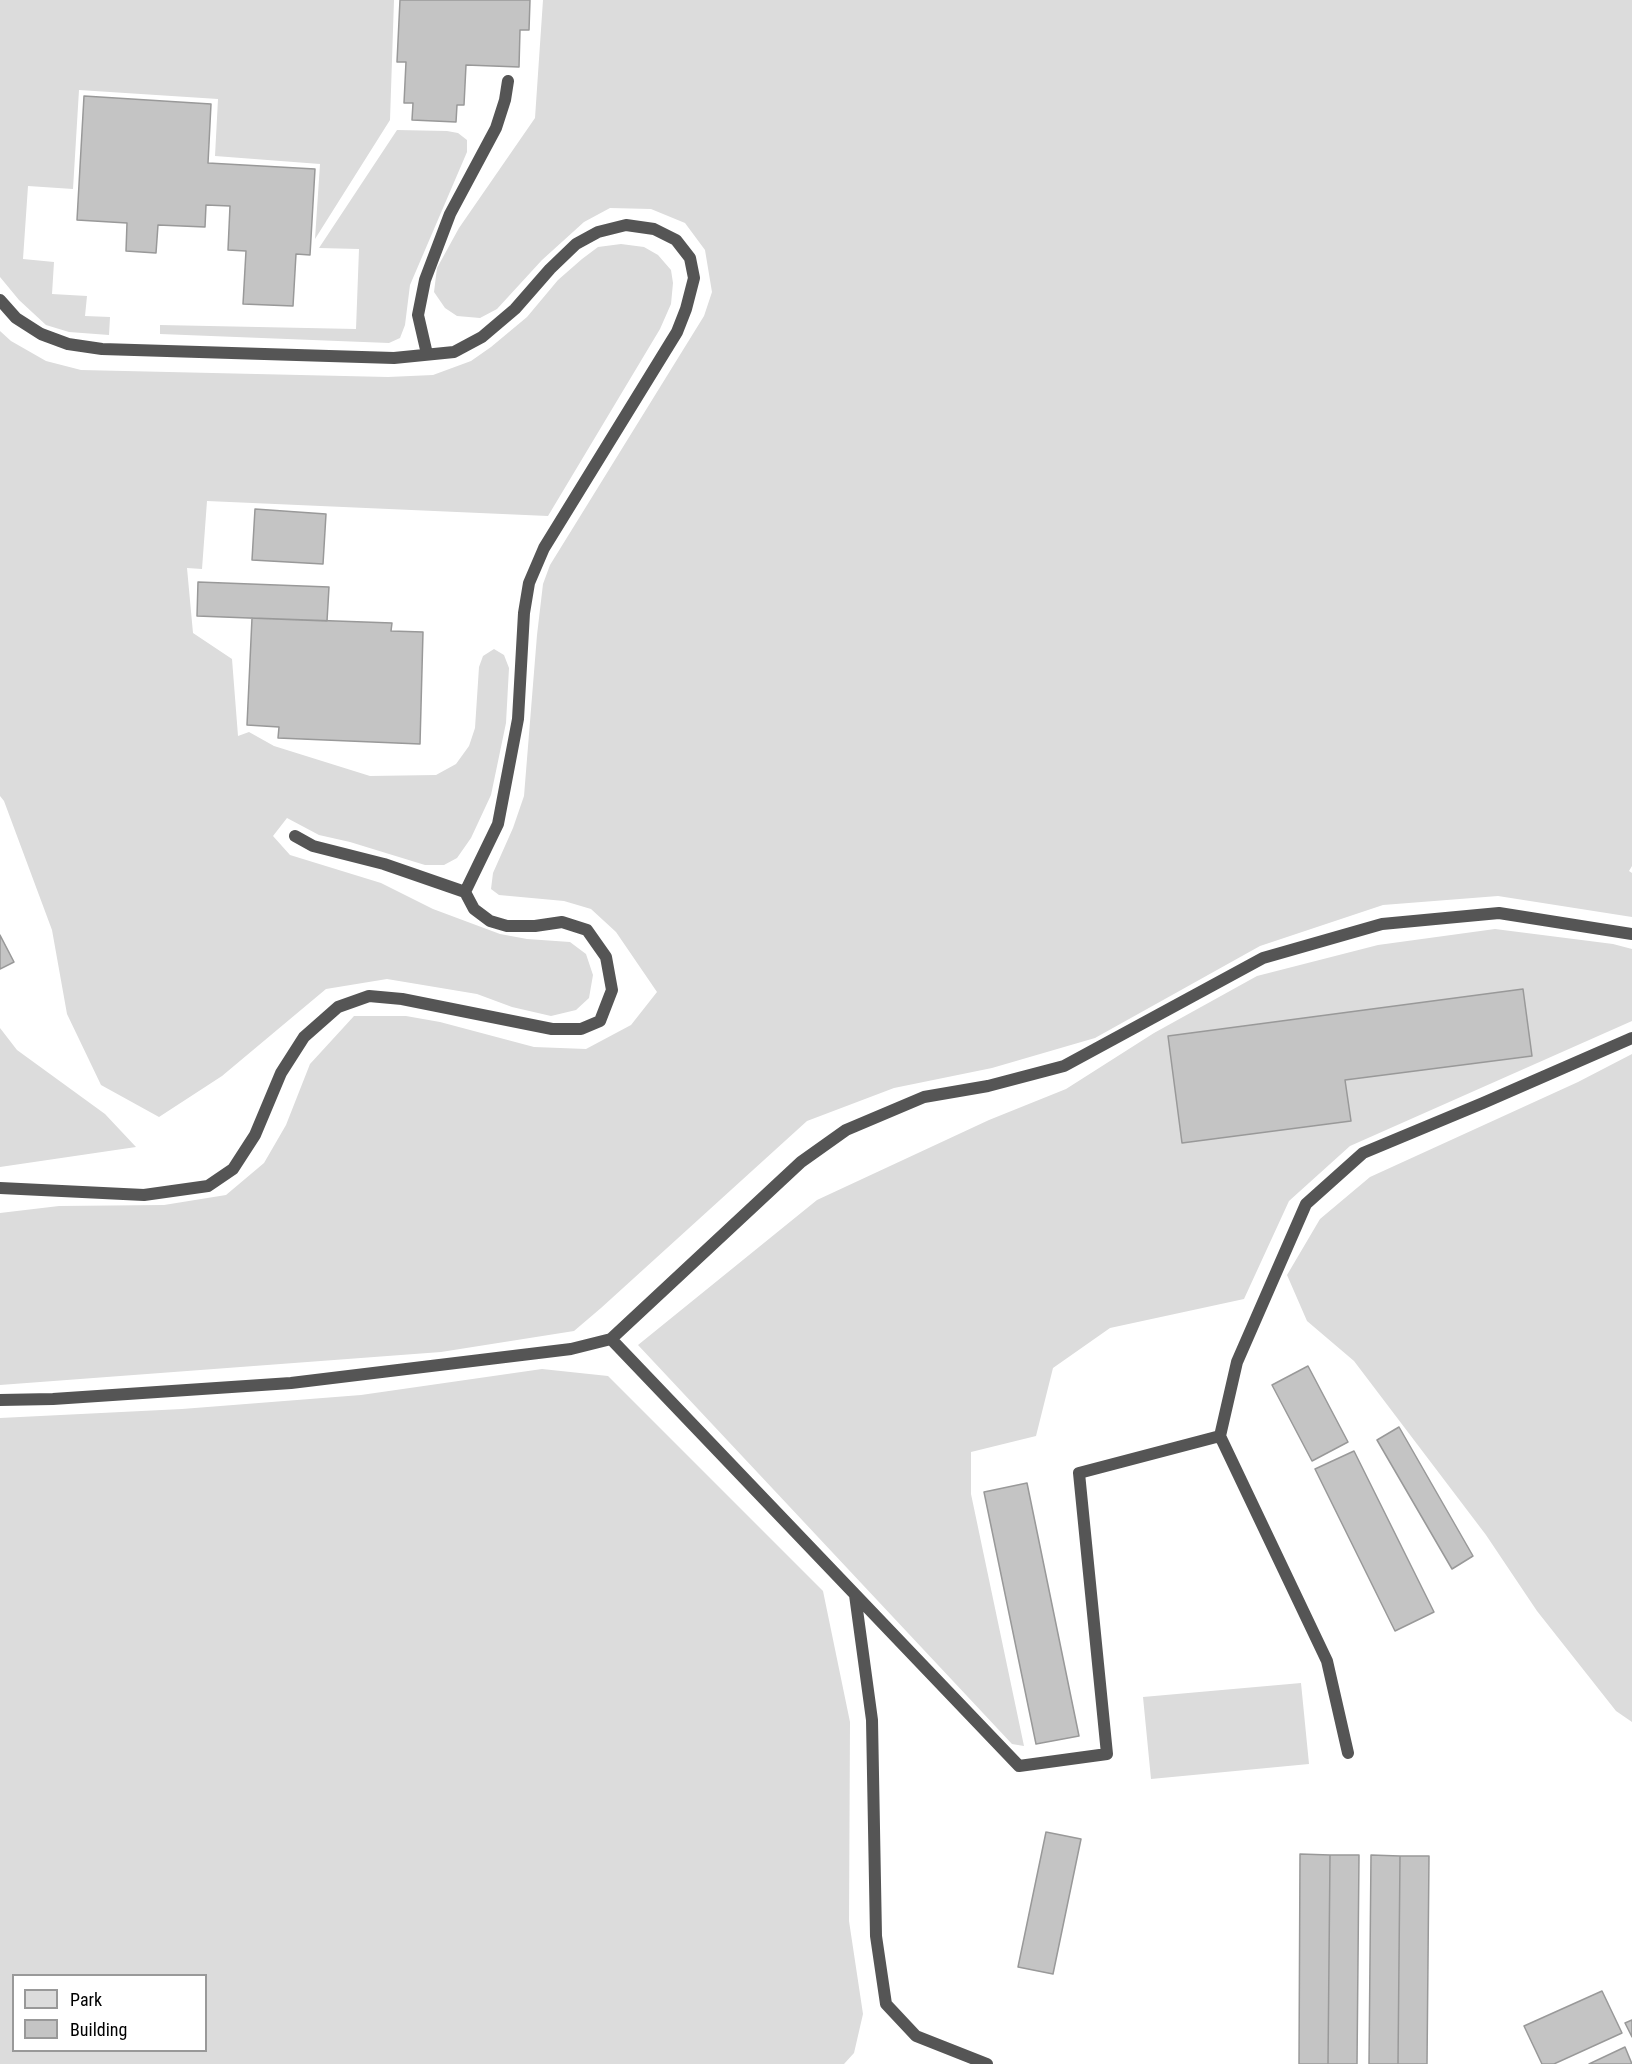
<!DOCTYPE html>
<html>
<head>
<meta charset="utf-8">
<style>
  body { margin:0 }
  #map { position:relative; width:1632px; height:2064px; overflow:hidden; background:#fff; font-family:"Roboto Condensed",sans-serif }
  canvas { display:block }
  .legend { position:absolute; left:12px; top:1974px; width:195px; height:78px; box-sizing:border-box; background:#fff; border:2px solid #999; margin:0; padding:8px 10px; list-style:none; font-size:18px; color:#000 }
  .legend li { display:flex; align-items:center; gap:12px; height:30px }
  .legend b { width:30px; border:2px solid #999 }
</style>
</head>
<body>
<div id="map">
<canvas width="1632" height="2064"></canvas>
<ul class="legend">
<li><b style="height:16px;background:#dcdcdc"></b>Park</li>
<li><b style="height:16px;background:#c4c4c4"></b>Building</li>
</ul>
</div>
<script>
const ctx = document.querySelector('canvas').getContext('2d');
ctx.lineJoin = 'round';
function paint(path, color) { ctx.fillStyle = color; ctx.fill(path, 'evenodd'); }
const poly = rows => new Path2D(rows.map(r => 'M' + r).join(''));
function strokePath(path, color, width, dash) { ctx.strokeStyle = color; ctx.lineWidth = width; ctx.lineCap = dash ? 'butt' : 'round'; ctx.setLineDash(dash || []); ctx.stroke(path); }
paint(poly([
  [0,0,394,0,390,120,315,239,320,164,215,156,218,99,79,90,73,189,28,186,23,259,54,262,52,294,87,296,85,316,110,317,109,335,69,332,46,325,19,300,0,277],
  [543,0,1632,0,1632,866,1629,871,1632,873,1632,917,1498,896,1383,905,1260,946,1095,1038,992,1068,894,1088,807,1121,601,1308,574,1331,441,1352,0,1385,0,1213,59,1206,164,1205,226,1195,264,1163,286,1125,310,1064,354,1016,406,1016,440,1022,534,1047,586,1049,631,1025,657,992,616,932,591,909,564,901,499,895,491,889,493,873,513,828,524,796,537,635,543,584,550,565,704,316,712,292,705,250,685,223,651,209,610,208,584,222,542,260,497,309,480,318,457,316,445,308,434,292,437,268,459,228,535,118],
  [397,130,447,131,458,133,467,140,467,152,410,285,405,325,400,338,389,343,160,334,160,325,356,329,359,249,319,248],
  [621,244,644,247,658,255,671,270,673,283,671,304,660,329,548,516,207,501,202,569,187,568,193,633,232,659,238,736,249,732,274,746,370,776,436,775,456,764,469,746,475,728,479,667,483,656,494,649,504,655,509,668,506,723,491,795,471,838,457,858,444,865,425,865,350,842,319,835,287,818,273,836,290,855,381,883,433,909,500,934,527,939,570,942,586,954,593,975,589,998,576,1010,551,1016,512,1007,477,994,387,979,326,989,222,1076,159,1117,101,1085,67,1014,52,930,4,801,0,796,0,331,11,341,46,361,81,370,388,377,433,375,471,361,491,347,527,317,558,280,582,259,598,247],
  [1495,929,1613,944,1632,949,1632,1021,1350,1146,1289,1201,1244,1299,1110,1328,1053,1368,1036,1436,971,1452,971,1494,1024,1746,1012,1744,638,1345,817,1200,989,1120,1066,1089,1154,1033,1257,976,1378,945],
  [0,1028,17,1050,105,1114,136,1147,0,1167],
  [1632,1054,1632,1722,1616,1711,1537,1611,1486,1535,1354,1361,1307,1321,1287,1275,1320,1219,1370,1177,1578,1082],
  [542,1369,608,1376,823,1591,850,1722,849,1921,863,2014,854,2053,844,2064,0,2064,0,1418,182,1409,361,1395],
  [14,1976,206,1976,206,2050,14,2050],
  [1301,1683,1309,1764,1151,1779,1143,1697]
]), '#dcdcdc');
const building = poly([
  [400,0,530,0,529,30,520,30,519,67,466,65,464,105,457,105,456,122,412,120,413,103,404,103,406,62,397,62,400,0],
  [84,96,211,104,208,163,315,169,310,255,296,254,293,306,243,304,246,251,228,250,230,206,206,205,205,227,158,225,156,253,126,251,127,223,77,220,84,96],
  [255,509,326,514,323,564,252,560,255,509],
  [198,582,329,587,327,621,197,616,198,582],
  [252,618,392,623,391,631,423,632,420,744,278,738,279,727,247,725,252,618],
  [0,935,14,962,0,969,0,935],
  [1523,989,1532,1056,1345,1080,1351,1121,1182,1143,1168,1036,1523,989],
  [1308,1366,1348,1442,1312,1461,1272,1385,1308,1366],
  [1399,1427,1473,1556,1452,1569,1377,1440,1399,1427],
  [1354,1451,1434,1612,1395,1631,1315,1469,1354,1451],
  [1027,1483,1079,1736,1036,1744,984,1492,1027,1483],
  [1046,1832,1081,1839,1053,1974,1018,1967,1046,1832],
  [1300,1854,1330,1855,1328,2064,1299,2064,1300,1854],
  [1330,1855,1359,1855,1357,2064,1328,2064,1330,1855],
  [1371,1855,1400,1856,1398,2064,1369,2064,1371,1855],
  [1400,1856,1429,1856,1427,2064,1398,2064,1400,1856],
  [1602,1991,1622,2033,1554,2064,1542,2064,1524,2026,1602,1991],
  [1632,2020,1632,2037,1625,2023,1632,2020],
  [1625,2047,1632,2064,1589,2064,1625,2047]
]);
paint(building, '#c4c4c4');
strokePath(building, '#999', 1.5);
strokePath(poly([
  [0,300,16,318,41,334,68,344,102,349,394,358,454,352,482,337,515,309,550,269,576,244,598,232,626,225,654,229,676,240,690,258,694,278,686,309,677,332,544,548,529,583,524,613,518,719,498,824,465,892,474,909,490,921,507,926,535,926,562,922,587,930,606,957,612,990,600,1021,581,1029,552,1029,402,999,369,996,338,1007,304,1037,281,1073,255,1135,233,1169,208,1186,144,1195,0,1188],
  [427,354,418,315,425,280,450,214,496,128,505,100,508,81],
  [295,836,313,846,384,864,465,892],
  [611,1339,1019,1766,1107,1754,1079,1473,1220,1436,1327,1661,1348,1753],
  [0,1400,53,1399,291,1383,571,1349,611,1339,801,1162,846,1130,924,1097,988,1086,1064,1066,1263,958,1382,924,1499,913,1632,934],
  [1220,1436,1237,1362,1306,1204,1363,1153,1483,1103,1632,1038],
  [855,1595,872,1720,876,1936,886,2004,916,2036,987,2064]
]), '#555', 12);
</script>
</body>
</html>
